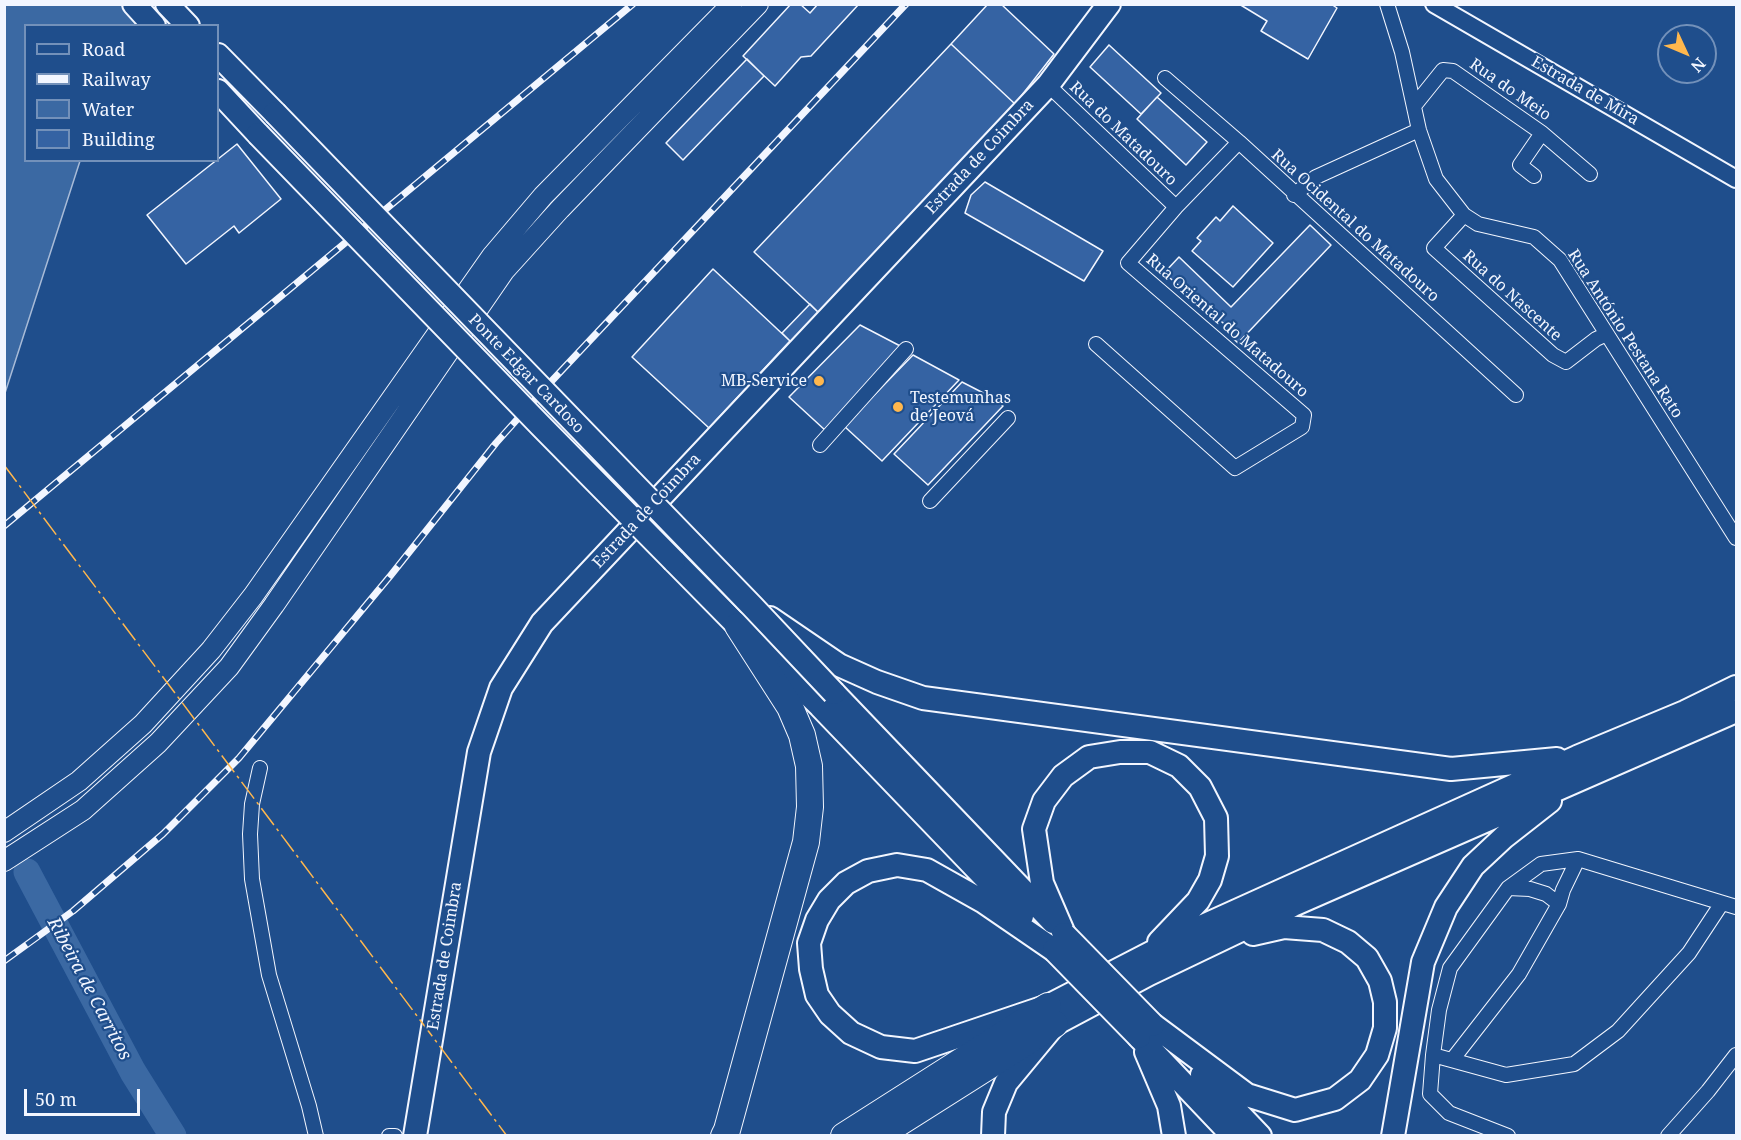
<!DOCTYPE html>
<html>
<head>
<meta charset="utf-8">
<style>
  body { margin:0 }
  #map { position:relative; width:1741px; height:1140px; overflow:hidden; background:#1f4e8c; font-family:"Noto Serif",serif }
  canvas { display:block }
  .frame { position:absolute; inset:0; border:6px solid #f2f6ff; pointer-events:none }
  .legend { position:absolute; left:24px; top:24px; width:195px; height:138px; box-sizing:border-box; background:#1f4e8c; border:2px solid #7391ba; margin:0; padding:8px 10px; list-style:none; font-size:18px; color:#f2f6ff }
  .legend li { display:flex; align-items:center; gap:12px; height:30px }
  .legend b { width:30px; border:2px solid #7391ba }
  .north { position:absolute; left:1657px; top:24px; width:60px; height:60px; box-sizing:border-box; background:#1f4e8c; border:2px solid #7391ba; border-radius:50%; rotate:134deg; font-size:16px; font-weight:700; line-height:24px; text-align:center; color:#f2f6ff }
  .north::after { content:''; display:block; margin:auto; width:21px; height:27px; background:#ffb74d; clip-path:polygon(50% 0,100% 100%,50% 72%,0 100%) }
  .scale { position:absolute; left:24px; top:1089px; width:116px; height:27px; box-sizing:border-box; border:3px solid #f2f6ff; border-top:0; padding-left:8px; font-size:18px; line-height:21px; white-space:nowrap; color:#f2f6ff; -webkit-text-stroke:4px #1f4e8c; paint-order:stroke }
</style>
</head>
<body>
<div id="map">
<canvas width="1741" height="1140"></canvas>
<div class="frame"></div>
<ul class="legend">
<li><b style="height:8px;background:#1f4e8c"></b>Road</li>
<li><b style="height:8px;background:#f2f6ff"></b>Railway</li>
<li><b style="height:16px;background:#3b69a3"></b>Water</li>
<li><b style="height:16px;background:#3563a3"></b>Building</li>
</ul>
<div class="north">N</div>
<div class="scale">50 m</div>
</div>
<script>
const ctx = document.querySelector('canvas').getContext('2d');
ctx.lineJoin = 'round';
function paint(path, color) { ctx.fillStyle = color; ctx.fill(path, 'evenodd'); }
const poly = rows => new Path2D(rows.map(r => 'M' + r).join(''));
function strokePath(path, color, width, dash) { ctx.strokeStyle = color; ctx.lineWidth = width; ctx.lineCap = dash ? 'butt' : 'round'; ctx.setLineDash(dash || []); ctx.stroke(path); }
function write(font, color, halo, rows, align = 'center') {
  ctx.font = font + ' "Noto Serif",serif'; ctx.lineWidth = 4.5; ctx.setLineDash([]); ctx.textBaseline = 'middle'; ctx.strokeStyle = halo; ctx.fillStyle = color; for (const [text, x, y, turn = 0] of rows) {
    ctx.save(); ctx.translate(x, y); ctx.rotate((+turn || 0) * Math.PI / 180); ctx.textAlign = isNaN(turn) ? turn : align; if (halo) ctx.strokeText(text, 0, 0); ctx.fillText(text, 0, 0); ctx.restore();
  }
}
const water = poly([
  [5,5,138,5,140,25,26,26,26,160,80,161,5,393,5,5]
]);
paint(water, '#3b69a3');
strokePath(water, '#a8bbd7', 1.5);
strokePath(poly([
  [27,872,133,1072,173,1136]
]), '#3b69a3', 27);
const building = poly([
  [791,4,800,4,810,13,818,4,859,4,811,56,801,57,775,86,743,56,791,4],
  [988,4,1001,4,1054,54,1015,104,951,44,988,4],
  [1239,4,1331,4,1337,8,1308,59,1261,31,1267,21,1239,4],
  [951,44,1015,104,820,314,754,252,951,44],
  [1109,45,1161,93,1141,114,1090,67,1109,45],
  [747,59,764,76,683,160,666,143,747,59],
  [1157,97,1207,142,1186,165,1137,119,1157,97],
  [237,144,281,199,239,233,234,226,186,264,147,215,237,144],
  [985,182,1103,251,1084,281,965,213,971,195,985,182],
  [1233,206,1273,243,1233,287,1192,251,1201,241,1197,238,1216,217,1220,221,1233,206],
  [1310,225,1331,245,1238,343,1225,331,1229,328,1164,273,1179,257,1231,307,1310,225],
  [713,269,790,341,709,428,632,357,713,269],
  [810,304,820,314,792,343,782,333,810,304],
  [860,325,906,349,826,431,789,397,860,325],
  [913,355,959,380,882,461,844,426,913,355],
  [962,382,997,400,1003,406,928,485,894,454,962,382]
]);
paint(building, '#3563a3');
strokePath(building, '#f2f6ff', 1.5);
const minor = poly([
  [1387,4,1402,52,1419,130,1436,179,1464,215,1478,224,1534,237,1560,260,1736,538],
  [1165,78,1239,142],
  [1048,85,1176,207],
  [1414,106,1443,70,1453,71,1542,133,1590,174],
  [1534,176,1520,165,1542,133],
  [1294,195,1316,177,1419,130],
  [1464,215,1434,248,1553,355,1566,362,1596,339,1607,334],
  [1096,344,1235,468,1302,427,1304,415,1128,263,1176,207,1239,142,1516,395],
  [820,445,906,349],
  [930,501,1008,418],
  [260,768,252,804,250,834,252,879,269,975,309,1106,316,1136],
  [1508,888,1530,889,1546,894,1559,904],
  [1433,1055,1506,1075,1574,1064,1618,1031,1689,953,1722,903],
  [1452,1060,1519,974,1559,904,1563,890,1578,859],
  [389,1136,395,1136],
  [1508,1136,1449,1113,1430,1094,1433,1055,1439,1010,1450,968,1508,888,1541,864,1578,859,1736,907],
  [1668,1136,1708,1091,1736,1055]
]);
const tertiary = poly([
  [1434,4,1736,179]
]);
const secondary = poly([
  [4,832,79,781,143,724,211,650,253,596,492,256,543,196,732,4],
  [4,861,83,810,158,743,229,667,274,605,504,271,560,209,758,4]
]);
const primary = poly([
  [134,4,154,26],
  [167,4,188,26],
  [218,55,275,113],
  [218,91,258,134],
  [674,561,738,626,820,706,1022,916],
  [770,618,839,665,877,682,923,698,1451,769,1557,759],
  [834,693,1053,922],
  [1064,934,1042,883,1034,829,1044,801,1063,776,1089,757,1120,752,1150,752,1179,766,1200,787,1216,818,1217,856,1210,880,1198,901,1159,942],
  [1054,950,984,902,927,870,897,865,868,871,846,883,829,900,817,920,809,943,811,969,817,995,830,1014,851,1033,881,1047,915,1051,1048,1006,1203,926,1577,757,1685,712,1736,687],
  [1153,1025,1247,1095,1295,1110,1335,1099,1360,1080,1377,1055,1385,1028,1385,1002,1380,981,1367,958,1348,942,1323,930,1284,927,1253,934],
  [1139,1037,1233,1136],
  [1146,1052,1169,1106,1174,1136],
  [1202,1075,1260,1136],
  [415,1136,479,752,501,688,542,623,1048,85,1109,4],
  [993,1136,994,1112,1006,1083,1055,1024,1149,974,1293,905,1736,711],
  [1393,1136,1423,962,1446,907,1473,866,1504,837,1550,801]
]);
const motorway = poly([
  [724,1136,727,1130,806,842,810,807,809,766,802,735,790,707,738,626],
  [844,1136,1048,1006],
  [878,1136,1055,1024]
]);
strokePath(minor, '#f2f6ff', 16);
strokePath(tertiary, '#f2f6ff', 20);
strokePath(secondary, '#f2f6ff', 22);
strokePath(primary, '#f2f6ff', 26);
strokePath(motorway, '#f2f6ff', 28);
strokePath(minor, '#1f4e8c', 14);
strokePath(tertiary, '#1f4e8c', 16);
strokePath(secondary, '#1f4e8c', 20);
strokePath(primary, '#1f4e8c', 22);
strokePath(motorway, '#1f4e8c', 26);
const rail = poly([
  [4,526,633,4],
  [4,961,73,911,163,834,239,758,391,575,496,443,547,386,906,4]
]);
strokePath(rail, '#f2f6ff', 7);
strokePath(rail, '#1f4e8c', 4.5, [14]);
const primaryBridge = poly([
  [275,113,752,606,834,693],
  [258,134,541,426,674,561],
  [1064,934,1153,1025],
  [1054,950,1139,1037]
]);
strokePath(primaryBridge, '#f2f6ff', 26, []);
strokePath(primaryBridge, '#1f4e8c', 22);
strokePath(poly([
  [4,465,507,1136]
]), '#ffb74d', 1.5, [21, 4.5, 3, 4.5]);
for (const [x, y, r, color] of [
  [819,381,6,"#ffb74d"],
  [898,407,6,"#ffb74d"]
]) { const dot = new Path2D(); dot.arc(x, y, r, 0, 2 * Math.PI); ctx.fillStyle = color; ctx.fill(dot); strokePath(dot, '#1f4e8c', 2); }
write('16px', '#f2f6ff', '#1f4e8c', [
  ["Rua do Meio",1510,90,35],
  ["Estrada de Mira",1585,91,30],
  ["Rua do Matadouro",1123,134,44],
  ["Estrada de Coimbra",980,157,-47],
  ["Rua Ocidental do Matadouro",1355,226,42],
  ["Rua do Nascente",1512,296,42],
  ["Rua Oriental do Matadouro",1227,326,41],
  ["Rua António Pestana Rato",1625,334,57],
  ["Ponte Edgar Cardoso",526,374,46],
  ["Estrada de Coimbra",647,511,-47],
  ["Estrada de Coimbra",445,956,-81]
]);
write('16px', '#f2f6ff', '#1f4e8c', [
  ["MB-Service",807,381],
  ["Testemunhas",910,398,"left"],
  ["de Jeová",910,416,"left"]
], 'right');
write('italic 18px', '#f2f6ff', '#1f4e8c', [
  ["Ribeira de Carritos",89,989,62]
]);
</script>
</body>
</html>
